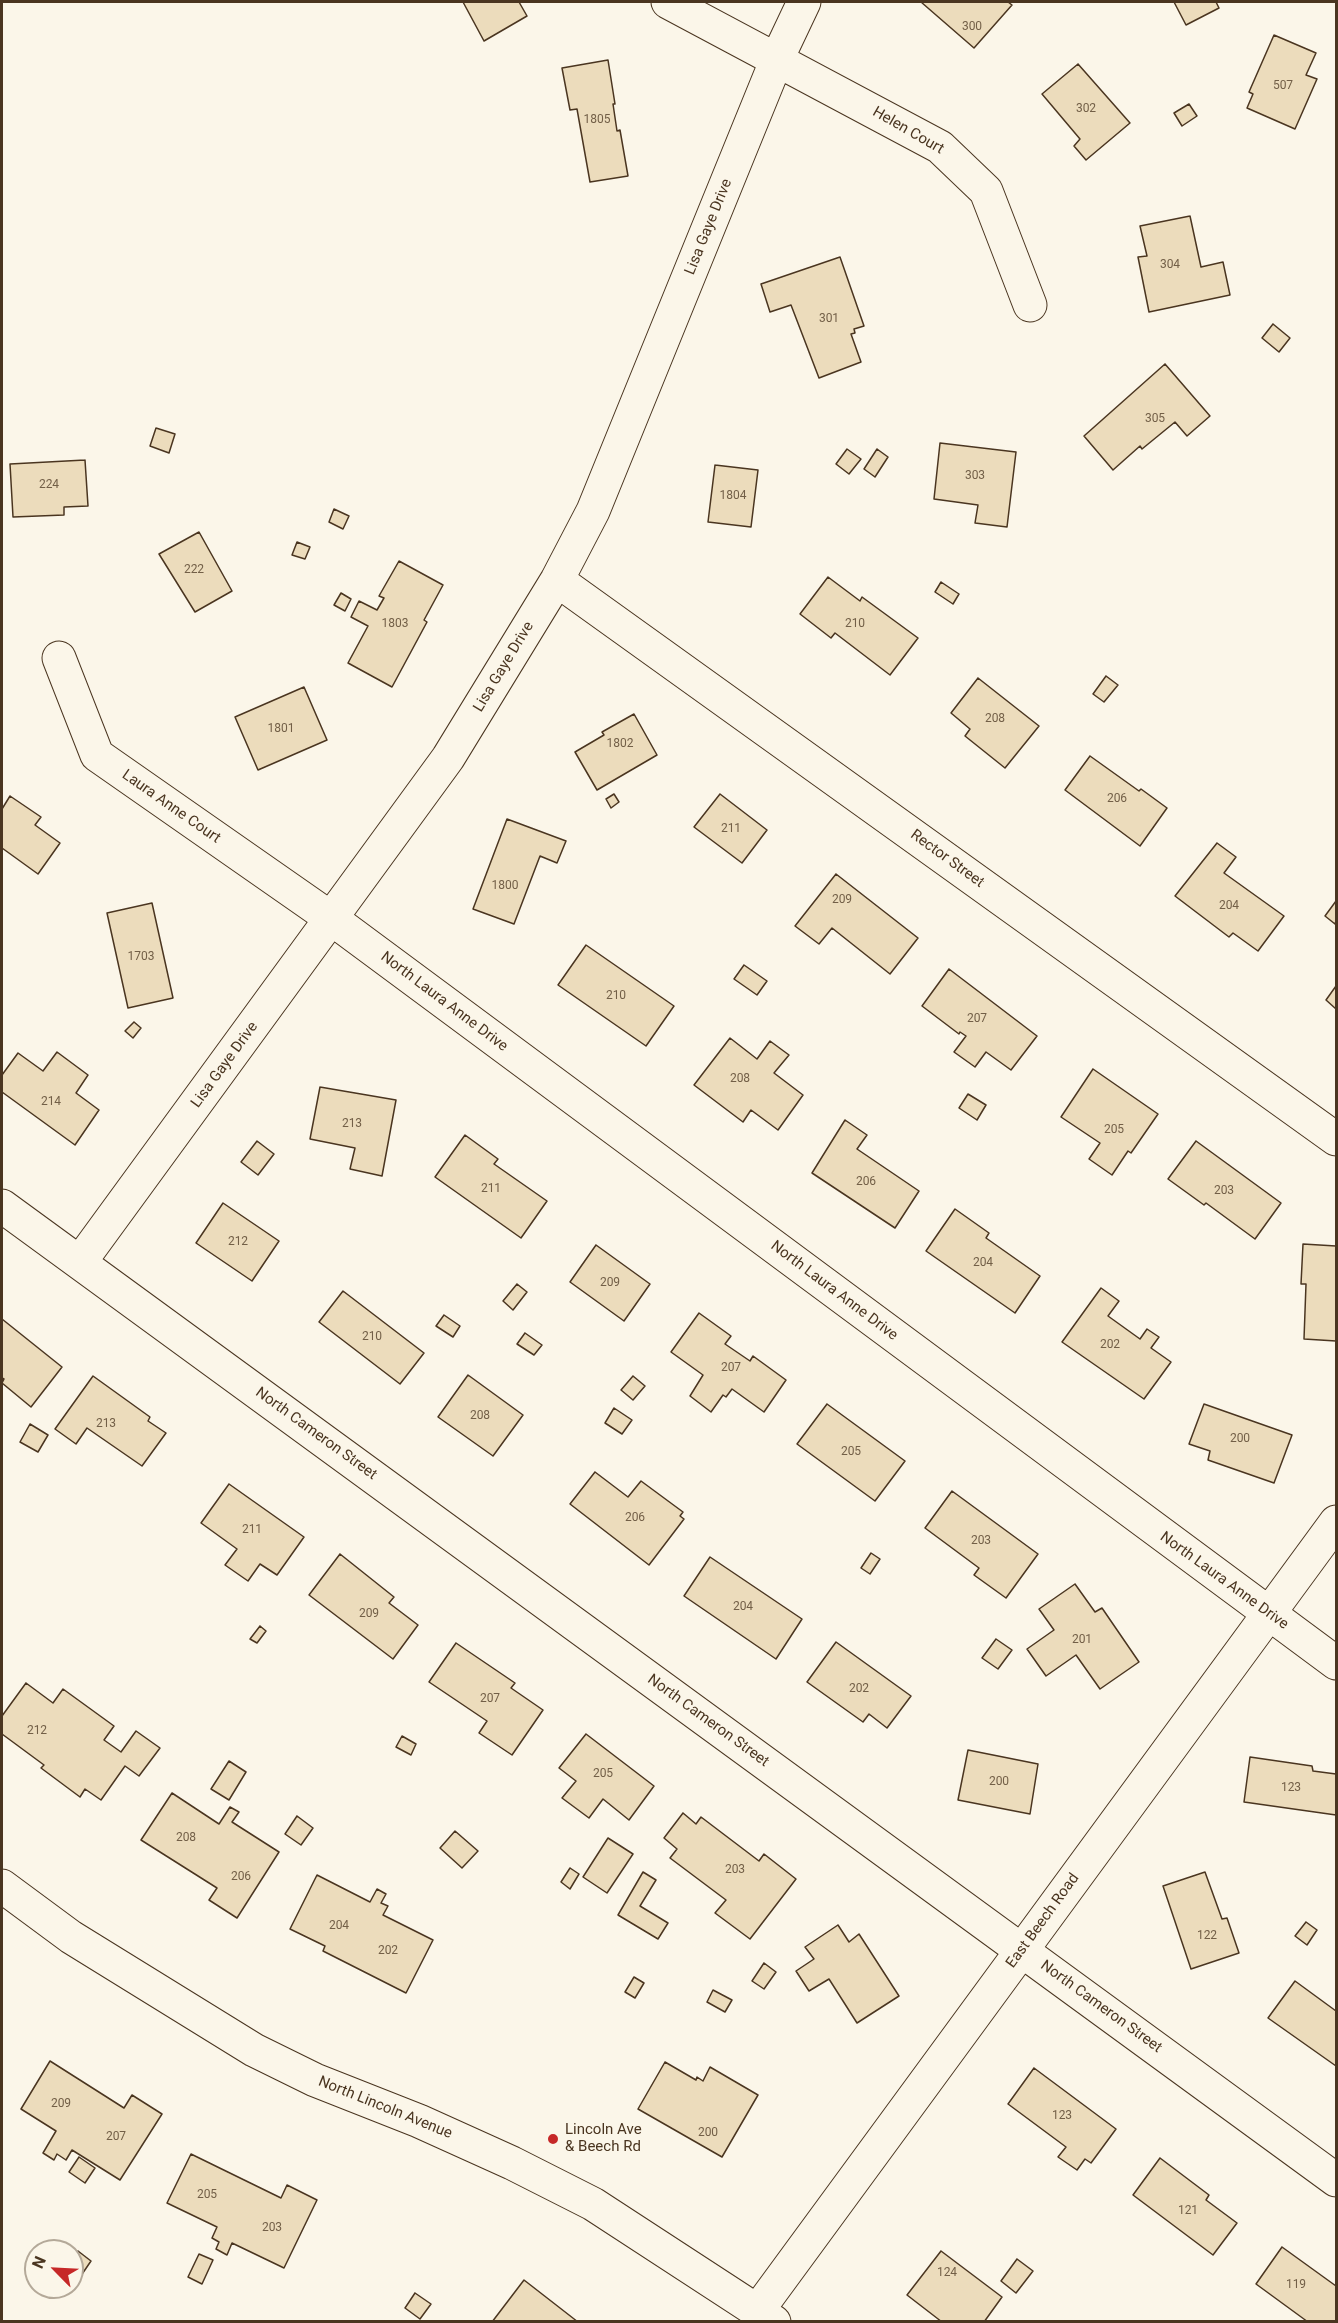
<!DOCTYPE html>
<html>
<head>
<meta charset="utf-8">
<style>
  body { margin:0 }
  #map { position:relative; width:1338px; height:2323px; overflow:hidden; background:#fbf6e9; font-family:Roboto,sans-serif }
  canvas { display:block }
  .frame { position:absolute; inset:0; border:3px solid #4a3520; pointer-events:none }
  .north { position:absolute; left:24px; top:2239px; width:60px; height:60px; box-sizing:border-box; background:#fbf6e9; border:2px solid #b4a999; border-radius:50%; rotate:294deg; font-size:16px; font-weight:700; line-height:24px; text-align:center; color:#4a3520 }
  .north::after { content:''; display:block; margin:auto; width:21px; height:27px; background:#c62828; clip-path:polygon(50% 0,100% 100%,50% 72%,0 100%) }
</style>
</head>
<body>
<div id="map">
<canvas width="1338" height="2323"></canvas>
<div class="frame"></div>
<div class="north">N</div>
</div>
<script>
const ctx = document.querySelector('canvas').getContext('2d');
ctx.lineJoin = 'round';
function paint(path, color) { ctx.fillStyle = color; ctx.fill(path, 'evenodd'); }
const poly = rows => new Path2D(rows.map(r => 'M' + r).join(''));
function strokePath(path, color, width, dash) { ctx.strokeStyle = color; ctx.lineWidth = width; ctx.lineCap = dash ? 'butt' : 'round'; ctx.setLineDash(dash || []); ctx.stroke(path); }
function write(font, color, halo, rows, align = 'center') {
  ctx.font = font + ' Roboto,sans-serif'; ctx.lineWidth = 4.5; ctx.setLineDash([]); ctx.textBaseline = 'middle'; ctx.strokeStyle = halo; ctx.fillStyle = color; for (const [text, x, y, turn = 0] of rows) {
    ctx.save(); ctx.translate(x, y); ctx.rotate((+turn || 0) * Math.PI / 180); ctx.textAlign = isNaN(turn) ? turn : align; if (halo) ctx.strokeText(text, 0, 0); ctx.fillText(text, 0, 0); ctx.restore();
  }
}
const building = poly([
  [463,2,519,2,527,16,484,41,463,2],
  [921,2,1008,2,1012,5,974,48,921,2],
  [1174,2,1216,2,1219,8,1186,25,1174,2],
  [1274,35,1316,53,1306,75,1317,79,1295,129,1247,108,1253,94,1249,92,1274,35],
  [608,60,615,104,613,104,617,131,620,130,628,176,590,182,577,109,570,110,562,68,608,60],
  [1078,64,1130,123,1086,160,1074,146,1080,139,1042,94,1078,64],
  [1189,104,1197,116,1182,126,1174,113,1189,104],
  [1190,216,1201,267,1223,262,1230,295,1149,312,1138,257,1147,256,1140,226,1190,216],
  [840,257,864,326,854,329,855,333,851,334,861,362,819,378,791,305,770,312,761,284,840,257],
  [1273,324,1290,338,1279,352,1262,338,1273,324],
  [1165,364,1210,416,1187,436,1175,422,1142,449,1140,446,1113,470,1084,436,1165,364],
  [156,428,175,434,169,453,150,446,156,428],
  [940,443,1016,452,1007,527,975,523,978,505,934,499,940,443],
  [847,449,861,459,849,474,836,464,847,449],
  [877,449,888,457,875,477,864,469,877,449],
  [85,460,88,506,64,507,64,515,13,517,10,464,85,460],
  [715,465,758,470,751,527,708,522,715,465],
  [334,509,349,516,343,529,329,522,334,509],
  [199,532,232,591,195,612,159,554,199,532],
  [297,542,310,547,305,559,292,555,297,542],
  [399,561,443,585,424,620,427,622,392,687,348,663,368,626,351,617,359,601,377,610,384,598,379,596,399,561],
  [828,577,860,601,862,597,918,638,890,675,835,633,831,638,800,614,828,577],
  [941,582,959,594,953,604,935,592,941,582],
  [341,593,351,599,345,611,334,605,341,593],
  [1106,676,1118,685,1104,702,1093,694,1106,676],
  [978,678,1039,726,1005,768,965,736,970,729,951,713,978,678],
  [304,687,327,740,258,770,235,717,304,687],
  [634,714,657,755,597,790,575,752,604,735,602,732,634,714],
  [1090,756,1139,791,1141,789,1167,808,1140,846,1065,790,1090,756],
  [614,794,619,802,611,808,606,799,614,794],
  [720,794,767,830,742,863,694,827,720,794],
  [10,796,41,817,35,825,60,843,38,874,2,848,2,809,10,796],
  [507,819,566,841,557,863,540,856,514,924,473,909,507,819],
  [1217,843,1236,857,1224,873,1284,916,1258,951,1233,933,1229,937,1175,896,1217,843],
  [836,874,918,938,890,974,832,928,819,944,795,926,836,874],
  [1336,901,1336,921,1335,924,1325,916,1336,901],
  [152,903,173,998,128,1008,107,913,152,903],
  [586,945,674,1006,646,1046,558,985,586,945],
  [744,965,767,981,757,995,734,979,744,965],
  [949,969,1037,1036,1011,1070,986,1052,975,1067,954,1052,966,1036,960,1032,959,1034,922,1006,949,969],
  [1336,986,1336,1009,1326,1000,1336,986],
  [134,1022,141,1028,133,1038,125,1031,134,1022],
  [730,1038,757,1059,770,1041,789,1055,774,1073,803,1095,778,1130,751,1110,743,1122,694,1085,730,1038],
  [57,1052,88,1075,76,1093,99,1110,75,1145,2,1092,2,1075,18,1053,43,1071,57,1052],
  [1093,1069,1158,1114,1131,1153,1128,1151,1112,1175,1089,1159,1100,1143,1061,1117,1093,1069],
  [320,1087,396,1100,382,1176,350,1169,355,1148,310,1139,320,1087],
  [968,1094,986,1105,977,1120,959,1108,968,1094],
  [845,1120,867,1135,857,1149,919,1191,895,1228,812,1173,845,1120],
  [465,1135,498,1159,494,1164,547,1201,521,1238,435,1177,465,1135],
  [257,1141,274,1154,258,1175,241,1162,257,1141],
  [1196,1141,1281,1203,1255,1239,1206,1203,1204,1205,1168,1179,1196,1141],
  [223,1203,279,1241,252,1281,196,1243,223,1203],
  [955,1209,989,1233,986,1238,1040,1276,1015,1313,926,1251,955,1209],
  [1303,1244,1336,1246,1336,1341,1304,1339,1306,1284,1301,1284,1303,1244],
  [596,1245,650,1284,624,1321,570,1282,596,1245],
  [517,1284,527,1292,513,1310,503,1301,517,1284],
  [1101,1288,1119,1301,1108,1316,1140,1339,1147,1329,1159,1337,1151,1348,1171,1362,1144,1399,1062,1342,1101,1288],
  [343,1291,424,1353,400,1384,319,1322,343,1291],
  [699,1313,731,1336,725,1344,750,1361,753,1356,786,1380,764,1412,732,1389,726,1397,723,1395,711,1412,690,1396,703,1375,671,1352,699,1313],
  [444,1315,460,1326,453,1337,436,1326,444,1315],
  [2,1319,62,1367,31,1407,2,1383,4,1379,2,1378,2,1319],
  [525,1333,542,1345,534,1355,517,1344,525,1333],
  [468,1375,523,1415,493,1456,438,1417,468,1375],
  [93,1376,150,1417,148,1421,166,1433,142,1466,87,1428,76,1444,55,1429,93,1376],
  [633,1376,645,1386,633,1400,621,1390,633,1376],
  [827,1404,905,1461,875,1501,797,1444,827,1404],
  [1204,1404,1292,1435,1274,1483,1208,1460,1210,1451,1189,1444,1204,1404],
  [614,1408,632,1420,622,1434,605,1423,614,1408],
  [30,1424,48,1435,38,1452,20,1442,30,1424],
  [595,1472,628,1497,641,1481,683,1512,680,1516,684,1519,649,1565,570,1504,595,1472],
  [229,1484,304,1537,277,1575,260,1564,248,1581,225,1565,237,1549,201,1523,229,1484],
  [952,1491,1038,1554,1006,1598,974,1575,979,1568,925,1528,952,1491],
  [871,1553,880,1559,870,1574,861,1568,871,1553],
  [340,1554,394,1597,389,1603,418,1625,393,1659,309,1595,340,1554],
  [710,1557,802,1619,776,1659,684,1596,710,1557],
  [1075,1584,1095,1612,1102,1608,1139,1662,1100,1689,1076,1655,1046,1676,1027,1649,1054,1630,1039,1609,1075,1584],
  [260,1626,266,1631,257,1643,250,1639,260,1626],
  [996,1639,1012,1650,998,1669,982,1658,996,1639],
  [836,1642,911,1696,887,1728,869,1714,863,1722,807,1682,836,1642],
  [456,1643,515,1683,511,1688,543,1710,512,1755,479,1733,487,1721,429,1682,456,1643],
  [26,1683,53,1703,63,1689,114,1726,104,1740,121,1752,136,1731,160,1748,139,1776,125,1766,101,1800,85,1789,80,1797,41,1768,44,1765,2,1734,2,1716,26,1683],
  [586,1734,654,1786,629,1820,603,1799,589,1818,562,1798,576,1781,559,1768,586,1734],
  [402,1736,416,1744,411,1755,396,1747,402,1736],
  [968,1750,1038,1764,1030,1814,958,1800,968,1750],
  [1250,1757,1312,1766,1313,1771,1336,1774,1336,1815,1244,1802,1250,1757],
  [229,1761,246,1772,229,1800,211,1789,229,1761],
  [172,1793,219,1824,230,1807,239,1812,232,1822,279,1852,237,1918,209,1900,217,1888,141,1840,172,1793],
  [683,1813,696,1824,701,1817,759,1861,764,1854,796,1879,750,1939,715,1913,726,1900,670,1858,677,1849,664,1838,683,1813],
  [297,1816,313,1828,301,1845,285,1834,297,1816],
  [455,1831,478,1851,462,1868,440,1848,455,1831],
  [608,1838,633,1854,607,1893,583,1877,608,1838],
  [570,1868,579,1874,570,1889,561,1882,570,1868],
  [643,1872,656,1880,640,1906,668,1923,658,1939,618,1915,643,1872],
  [1205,1872,1222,1919,1227,1918,1239,1953,1191,1969,1163,1886,1205,1872],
  [317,1875,370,1902,377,1889,386,1894,381,1903,388,1906,383,1915,433,1940,406,1993,323,1951,325,1946,290,1929,317,1875],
  [1306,1922,1317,1930,1307,1945,1295,1936,1306,1922],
  [838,1925,849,1942,859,1934,899,1996,857,2023,829,1979,809,1991,796,1971,814,1959,805,1947,838,1925],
  [764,1963,776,1972,764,1989,752,1981,764,1963],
  [634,1977,644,1983,635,1998,625,1992,634,1977],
  [1295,1981,1336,2011,1336,2066,1268,2018,1295,1981],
  [713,1990,732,2000,725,2012,707,2002,713,1990],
  [50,2061,124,2108,132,2095,162,2114,120,2180,72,2150,66,2160,57,2154,54,2160,43,2153,56,2131,21,2109,50,2061],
  [665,2062,696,2080,697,2077,703,2081,710,2067,758,2095,722,2157,638,2109,665,2062],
  [1034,2068,1116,2129,1091,2163,1085,2159,1077,2170,1058,2157,1066,2147,1008,2104,1034,2068],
  [191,2154,281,2198,287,2185,317,2200,284,2268,232,2243,227,2255,216,2249,219,2242,212,2238,217,2227,167,2203,191,2154],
  [79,2157,95,2168,85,2183,69,2172,79,2157],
  [1160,2158,1209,2195,1206,2200,1237,2223,1213,2255,1133,2195,1160,2158],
  [1282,2247,1336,2286,1336,2322,1308,2322,1256,2284,1282,2247],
  [78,2251,91,2261,76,2283,72,2280,72,2259,78,2251],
  [941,2251,1002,2297,984,2322,942,2322,907,2295,941,2251],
  [199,2254,213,2260,202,2284,188,2277,199,2254],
  [1017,2259,1033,2271,1016,2293,1001,2281,1017,2259],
  [524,2280,578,2322,492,2322,524,2280],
  [415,2293,431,2304,420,2319,405,2308,415,2293]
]);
paint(building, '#ecdcbc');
strokePath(building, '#4a3520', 1.5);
const minor = poly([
  [668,2,940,147,986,191,1030,305],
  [557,580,1336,1139],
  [59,658,97,755,332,919,1336,1663],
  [2,1206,1336,2180],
  [80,1262,448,758,557,580,593,511,777,59,804,2],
  [758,2310,1336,1522]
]);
const tertiary = poly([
  [2,1886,71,1937,254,2050,315,2080,419,2121,512,2163,593,2204,774,2322]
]);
strokePath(minor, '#4a3520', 35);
strokePath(tertiary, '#4a3520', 35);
strokePath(minor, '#fbf6e9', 33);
strokePath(tertiary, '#fbf6e9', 33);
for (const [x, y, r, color] of [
  [553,2139,6,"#c62828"]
]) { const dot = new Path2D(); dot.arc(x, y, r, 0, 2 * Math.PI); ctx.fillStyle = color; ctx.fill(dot); strokePath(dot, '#fbf6e9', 2); }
write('12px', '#725f47', null, [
  ["300",972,27],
  ["507",1283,86],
  ["302",1086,109],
  ["1805",597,120],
  ["304",1170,265],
  ["301",829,319],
  ["305",1155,419],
  ["303",975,476],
  ["224",49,485],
  ["1804",733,496],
  ["222",194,570],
  ["1803",395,624],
  ["210",855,624],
  ["208",995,719],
  ["1801",281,729],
  ["1802",620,744],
  ["206",1117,799],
  ["211",731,829],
  ["1800",505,886],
  ["209",842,900],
  ["204",1229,906],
  ["1703",141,957],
  ["210",616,996],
  ["207",977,1019],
  ["208",740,1079],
  ["214",51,1102],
  ["213",352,1124],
  ["205",1114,1130],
  ["206",866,1182],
  ["211",491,1189],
  ["203",1224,1191],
  ["212",238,1242],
  ["204",983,1263],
  ["209",610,1283],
  ["210",372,1337],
  ["202",1110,1345],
  ["207",731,1368],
  ["208",480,1416],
  ["213",106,1424],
  ["200",1240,1439],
  ["205",851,1452],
  ["206",635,1518],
  ["211",252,1530],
  ["203",981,1541],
  ["204",743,1607],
  ["209",369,1614],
  ["201",1082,1640],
  ["202",859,1689],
  ["207",490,1699],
  ["212",37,1731],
  ["205",603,1774],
  ["200",999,1782],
  ["123",1291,1788],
  ["208",186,1838],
  ["203",735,1870],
  ["206",241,1877],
  ["204",339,1926],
  ["122",1207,1936],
  ["202",388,1951],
  ["209",61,2104],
  ["123",1062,2116],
  ["200",708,2133],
  ["207",116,2137],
  ["205",207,2195],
  ["121",1188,2211],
  ["203",272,2228],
  ["124",947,2273],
  ["119",1296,2285]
]);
write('15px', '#4a3520', '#fbf6e9', [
  ["Helen Court",908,131,30],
  ["Lisa Gaye Drive",709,227,-68],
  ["Lisa Gaye Drive",504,667,-59],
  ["Laura Anne Court",171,807,35],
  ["Rector Street",947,859,36],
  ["North Laura Anne Drive",444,1002,37],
  ["Lisa Gaye Drive",225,1065,-54],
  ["North Laura Anne Drive",834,1291,37],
  ["North Cameron Street",316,1434,36],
  ["North Laura Anne Drive",1224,1581,36],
  ["North Cameron Street",708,1721,36],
  ["East Beech Road",1043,1921,-54],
  ["North Cameron Street",1101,2007,36],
  ["North Lincoln Avenue",385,2108,22]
]);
write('15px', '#4a3520', '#fbf6e9', [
  ["Lincoln Ave",565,2130],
  ["& Beech Rd",565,2147]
], 'left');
</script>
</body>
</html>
